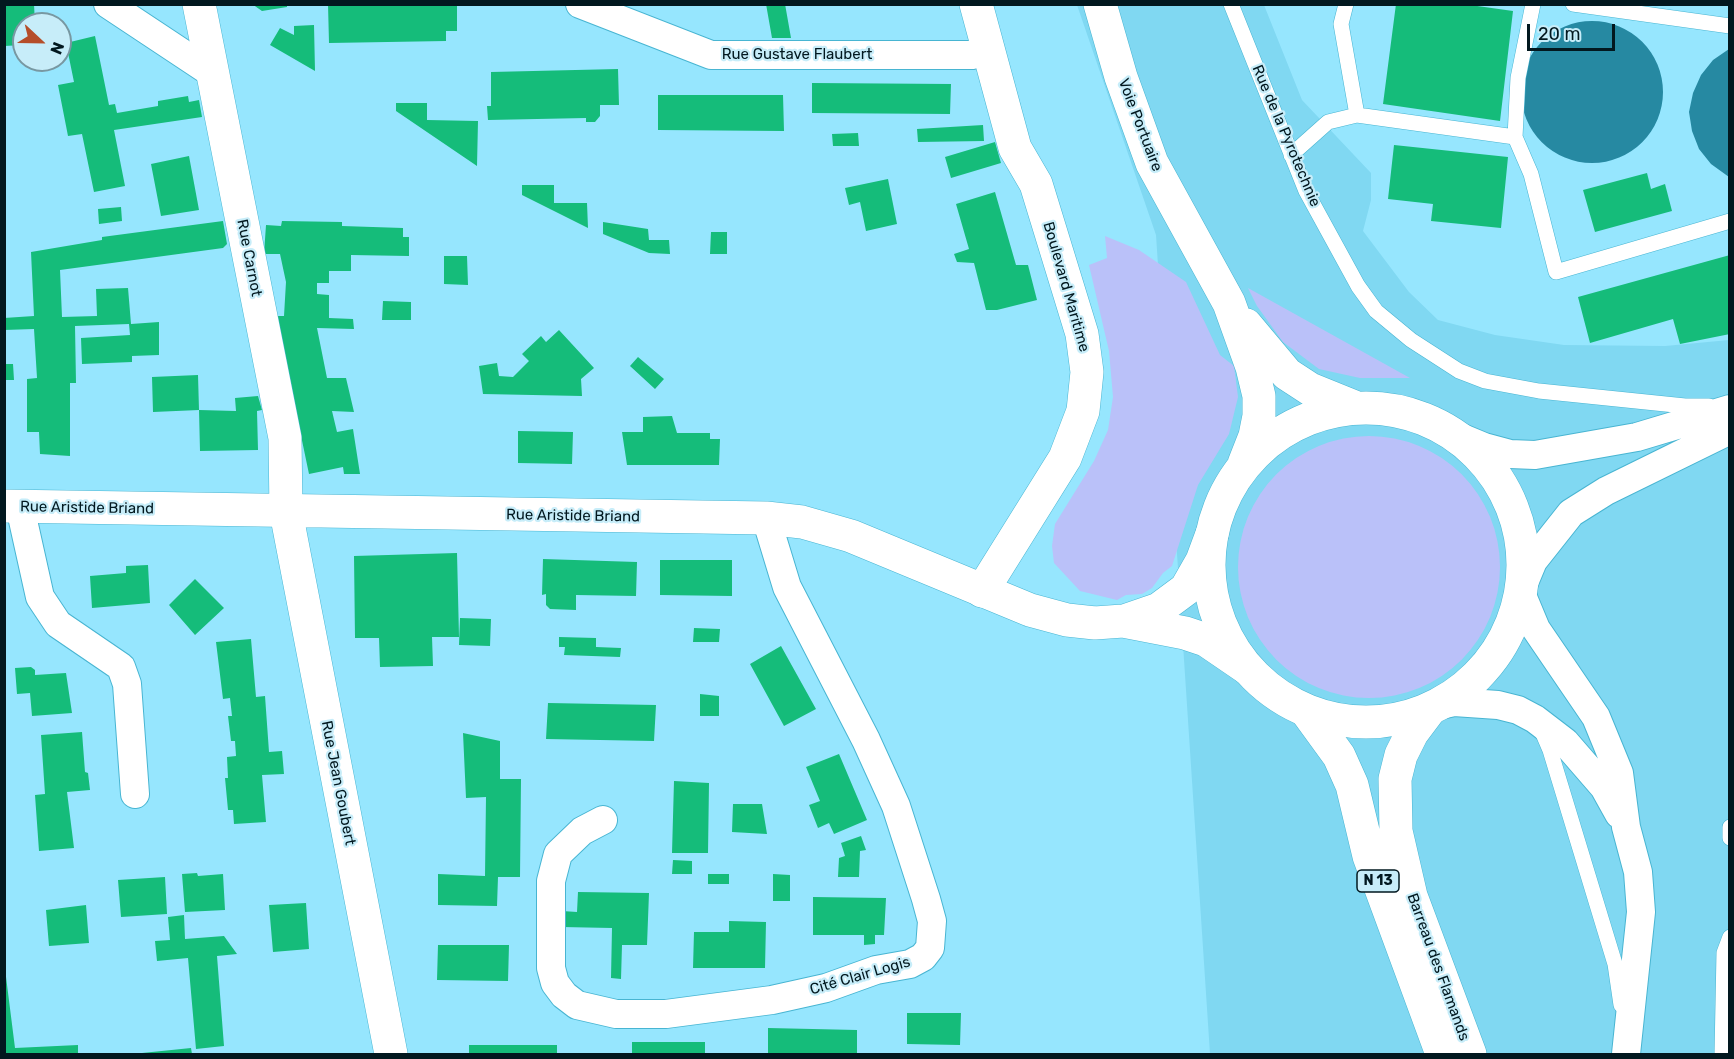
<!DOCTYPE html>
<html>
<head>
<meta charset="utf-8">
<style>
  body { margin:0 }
  #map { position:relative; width:1734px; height:1059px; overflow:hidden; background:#96e6fe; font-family:Rubik,sans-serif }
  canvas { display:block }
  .frame { position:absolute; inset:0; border:6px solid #02181f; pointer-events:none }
  .north { position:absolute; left:12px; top:12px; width:60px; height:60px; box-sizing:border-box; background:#c7edf9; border:2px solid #7898a2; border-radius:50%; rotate:112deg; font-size:16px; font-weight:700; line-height:24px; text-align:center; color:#02181f }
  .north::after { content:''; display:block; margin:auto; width:21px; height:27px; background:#b54e2a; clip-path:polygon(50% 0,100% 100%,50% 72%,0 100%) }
  .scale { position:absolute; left:1527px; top:24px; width:88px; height:27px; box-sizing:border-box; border:3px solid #02181f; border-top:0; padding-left:8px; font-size:18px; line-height:21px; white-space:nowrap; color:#02181f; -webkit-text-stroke:4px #c7edf9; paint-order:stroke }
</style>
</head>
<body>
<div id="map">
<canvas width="1734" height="1059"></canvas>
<div class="frame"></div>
<div class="north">N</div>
<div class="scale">20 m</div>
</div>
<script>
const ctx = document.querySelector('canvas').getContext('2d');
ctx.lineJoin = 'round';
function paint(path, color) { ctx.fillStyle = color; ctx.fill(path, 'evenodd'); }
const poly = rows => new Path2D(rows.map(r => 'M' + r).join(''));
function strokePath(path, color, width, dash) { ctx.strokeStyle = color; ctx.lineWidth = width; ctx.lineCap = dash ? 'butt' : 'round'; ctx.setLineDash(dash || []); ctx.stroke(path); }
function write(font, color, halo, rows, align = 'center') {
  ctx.font = font + ' Rubik,sans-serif'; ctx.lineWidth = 4.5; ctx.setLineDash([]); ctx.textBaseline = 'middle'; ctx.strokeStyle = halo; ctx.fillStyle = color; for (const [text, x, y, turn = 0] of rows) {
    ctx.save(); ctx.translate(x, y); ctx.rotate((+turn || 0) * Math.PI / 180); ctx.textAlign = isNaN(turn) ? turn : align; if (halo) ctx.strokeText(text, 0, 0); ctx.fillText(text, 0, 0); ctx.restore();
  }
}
paint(poly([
  [1077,5,1264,5,1302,100,1371,173,1371,200,1363,231,1409,292,1438,320,1495,335,1564,345,1665,346,1729,340,1729,1054,1210,1054,1156,235]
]), '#80d8f2');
paint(poly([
  [1105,236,1139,250,1186,282,1220,355,1234,366,1238,397,1229,434,1198,485,1172,566,1163,573,1152,588,1142,594,1126,595,1117,600,1080,591,1054,563,1052,546,1055,524,1094,461,1108,430,1113,397,1109,351,1089,265,1107,258],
  [1248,288,1410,378,1360,378,1319,369,1283,342,1257,306],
  '1238 567a131 131 0 1 1 262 0a131 131 0 1 1-262 0Z'
]), '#bac1f9');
paint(poly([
  '1521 92a71 71 0 1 1 142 0a71 71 0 1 1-142 0Z',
  [1729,49,1729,177,1711,164,1699,149,1692,131,1689,112,1693,93,1701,75,1713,60]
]), '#2689a2');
paint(poly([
  [4,4,34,4,35,24,24,24,24,45,4,46],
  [252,4,287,4,287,7,262,11],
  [328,4,457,4,457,31,446,31,446,41,329,43],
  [766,4,785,4,791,38,772,38],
  [1396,4,1463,4,1513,11,1500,121,1383,104],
  [314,25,315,71,270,45,280,28,294,35,294,26],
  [95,36,109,105,115,104,117,113,158,106,158,101,188,96,189,102,199,100,202,117,114,130,125,186,94,192,82,134,68,136,58,85,74,82,66,43],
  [618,69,619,105,600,105,600,116,595,122,586,122,586,118,488,120,487,106,491,106,491,72],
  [812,83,951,84,950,114,812,113],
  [658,95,783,95,784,131,658,130],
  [396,103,427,103,427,120,478,121,477,166,396,111],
  [983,125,984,141,918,142,917,129],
  [858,133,859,146,833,146,832,134],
  [995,142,1001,163,951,178,945,157],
  [1394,145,1508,157,1501,228,1431,221,1433,204,1388,199],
  [189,156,199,210,161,216,151,164],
  [1647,173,1651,189,1665,184,1672,211,1595,232,1583,190],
  [888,179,897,224,866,231,860,202,849,205,845,188],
  [522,185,554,185,554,203,587,203,588,228,522,195],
  [995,192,1016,265,1028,265,1037,300,997,310,986,310,974,263,957,262,954,254,969,249,956,204],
  [121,207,122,221,99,224,98,209],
  [223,221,227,244,223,248,60,270,62,317,97,316,96,289,128,288,131,324,159,322,159,355,132,356,132,362,82,364,81,338,130,335,129,324,75,326,76,383,70,383,70,456,40,454,39,432,27,432,27,379,37,378,34,329,4,330,4,318,34,316,31,252,102,240,102,237],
  [282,221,342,222,342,226,403,228,403,237,409,237,409,256,351,255,351,271,329,271,329,283,317,283,317,294,329,295,329,318,353,319,354,329,317,328,327,378,346,378,354,412,332,411,337,432,353,429,360,474,344,474,343,467,309,474,276,316,284,316,286,282,280,254,264,254,266,225,281,226],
  [603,222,648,229,649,240,669,240,670,254,649,253,603,234],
  [711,232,727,232,727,254,710,254],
  [1730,255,1730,334,1680,344,1673,319,1590,343,1578,297],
  [444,256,467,256,468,285,444,284],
  [383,301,411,302,411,320,382,320],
  [559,330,594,368,581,379,582,396,483,394,479,366,497,363,499,376,513,377,529,361,522,354,541,336,546,342],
  [638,357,664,379,655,389,630,366],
  [4,364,13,364,14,380,4,380],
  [198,375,199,410,153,412,152,377],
  [258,396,262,410,257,411,258,450,200,451,199,410,236,411,235,398],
  [672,416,677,433,710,433,710,439,720,439,719,465,627,465,622,432,643,432,643,417],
  [518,431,573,432,572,464,518,463],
  [457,553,459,637,432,637,433,666,380,667,379,638,355,638,354,556],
  [543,559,637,562,636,596,576,595,576,610,550,609,546,605,546,594,542,595],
  [660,560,732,560,732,596,660,595],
  [148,565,150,603,92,608,90,576,126,573,126,566],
  [195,579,224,608,195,635,169,605],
  [460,618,491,619,490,646,459,645],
  [694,628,720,629,719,642,693,642],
  [559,637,596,638,596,647,621,648,620,657,564,655,565,647,559,647],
  [251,639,256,697,265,696,269,752,282,751,284,774,262,775,266,822,234,824,233,810,228,810,225,778,228,778,227,757,236,756,235,741,231,741,228,716,232,716,230,698,223,699,216,642],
  [781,646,816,709,784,726,750,664],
  [31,667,35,670,35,675,66,673,72,713,32,716,30,693,17,694,15,668],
  [700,694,719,696,719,716,700,716],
  [548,703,656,705,654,741,546,739],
  [82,732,85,772,88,773,90,790,67,792,74,848,39,851,35,795,45,794,41,735],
  [463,733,500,741,500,779,521,779,520,877,498,877,497,906,438,905,438,874,485,876,486,797,466,798],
  [839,754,867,820,834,834,829,823,818,828,809,805,820,801,806,767],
  [674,781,709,783,708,853,672,853],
  [733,804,762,804,767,834,732,832],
  [861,836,866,850,860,851,859,877,838,877,839,858,845,856,841,843],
  [673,860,692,861,692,874,672,874],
  [197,873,198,876,223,874,225,910,185,912,182,874],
  [708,874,729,874,729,884,708,884],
  [773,874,790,875,790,901,773,901],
  [165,877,167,914,121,917,118,880],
  [578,892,649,893,647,945,622,945,621,979,611,978,612,928,562,927,562,911,577,912],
  [813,897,886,898,884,935,875,935,875,944,864,945,864,935,813,935],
  [306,903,309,949,273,952,269,905],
  [86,905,89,943,49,946,46,910],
  [184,915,185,939,224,936,237,954,217,956,224,1046,196,1049,188,958,157,961,155,941,170,940,168,917],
  [729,921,766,922,765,968,693,968,694,932,729,932],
  [438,945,509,945,508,981,437,980],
  [4,961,15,1048,78,1045,78,1054,4,1054],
  [907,1013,961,1013,960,1045,907,1044],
  [768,1028,857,1030,857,1054,768,1054],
  [632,1042,705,1042,705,1054,632,1054],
  [469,1045,557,1045,557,1054,469,1054],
  [191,1048,192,1054,142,1054,142,1053]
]), '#15bc7a');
const service = poly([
  [1231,4,1306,191,1358,286,1376,311,1411,340,1459,371,1485,381,1539,391,1685,406,1709,406],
  [1346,4,1341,24,1357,115],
  [1573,4,1730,26],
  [1515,137,1518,78,1533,4],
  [1291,155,1328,122,1357,115,1515,137,1531,174,1556,272,1730,221],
  [1541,729,1550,750,1615,964,1621,1005],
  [1730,827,1730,838],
  [1722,1054,1724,953,1730,937]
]);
const minor = poly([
  [108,4,212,73],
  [580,4,711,55,972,55,986,51],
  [1455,435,1484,447,1510,454,1535,455,1637,437,1730,409],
  [20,507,40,597,58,624,121,667,127,684,135,794],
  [1523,585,1533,561,1571,513,1606,491,1730,430],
  [1521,593,1536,629,1596,717,1619,773,1626,827,1638,872,1641,912,1626,1054],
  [1440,705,1454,702,1498,705,1518,710,1535,719,1565,742,1604,787,1619,814],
  [603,820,582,831,558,854,551,881,551,968,555,983,564,995,577,1005,616,1014,666,1014,772,1000,826,988,876,970,910,964,923,957,930,948,932,921,926,899,896,806,866,740,787,587,766,518]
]);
const tertiary = poly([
  [199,4,285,438,286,512],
  [976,4,1015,148,1036,184,1082,334,1087,372,1083,411,1065,458,982,591]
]);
const secondary = poly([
  [4,506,766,518,802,522,851,536,1030,610,1067,620,1095,623,1123,621,1185,633,1206,640,1247,668],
  [286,512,391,1054],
  [1124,621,1159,609,1186,589,1202,561,1212,534]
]);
const primary = poly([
  [1100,4,1121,77,1152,163,1229,303,1252,367,1259,396,1259,416,1255,436,1244,464],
  [1246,325,1287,374,1310,389,1357,408],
  '1209 565a157 157 0 1 1 314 0a157 157 0 1 1-314 0Z'
]);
const trunk = poly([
  [1430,709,1412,733,1401,755,1395,779,1396,831,1411,896,1470,1054],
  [1307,712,1339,756,1352,785,1369,856,1442,1054]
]);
strokePath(service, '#48b5d2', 16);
strokePath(minor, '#48b5d2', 30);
strokePath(tertiary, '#48b5d2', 34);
strokePath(secondary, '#48b5d2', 34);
strokePath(primary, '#48b5d2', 34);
strokePath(trunk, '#48b5d2', 34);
strokePath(service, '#fff', 15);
strokePath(minor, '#fff', 28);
strokePath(tertiary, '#fff', 33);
strokePath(secondary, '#fff', 33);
strokePath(primary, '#fff', 33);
strokePath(trunk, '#fff', 33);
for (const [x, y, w] of [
  [1378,881,42]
]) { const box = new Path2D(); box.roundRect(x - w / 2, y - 11, w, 22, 4.5); ctx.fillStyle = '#c7edf9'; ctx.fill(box); strokePath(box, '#02181f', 1.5); }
write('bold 14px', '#02181f', null, [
  ["N 13",1378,881]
]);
write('15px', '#02181f', '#c7edf9', [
  ["Rue Gustave Flaubert",797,55],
  ["Voie Portuaire",1140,125,69],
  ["Rue de la Pyrotechnie",1286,136,67],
  ["Rue Carnot",249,258,79],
  ["Boulevard Maritime",1066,287,74],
  ["Rue Aristide Briand",87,508,1],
  ["Rue Aristide Briand",573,516,1],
  ["Rue Jean Goubert",338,783,79],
  ["Barreau des Flamands",1438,967,70],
  ["Cité Clair Logis",860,976,-16]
]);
</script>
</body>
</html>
